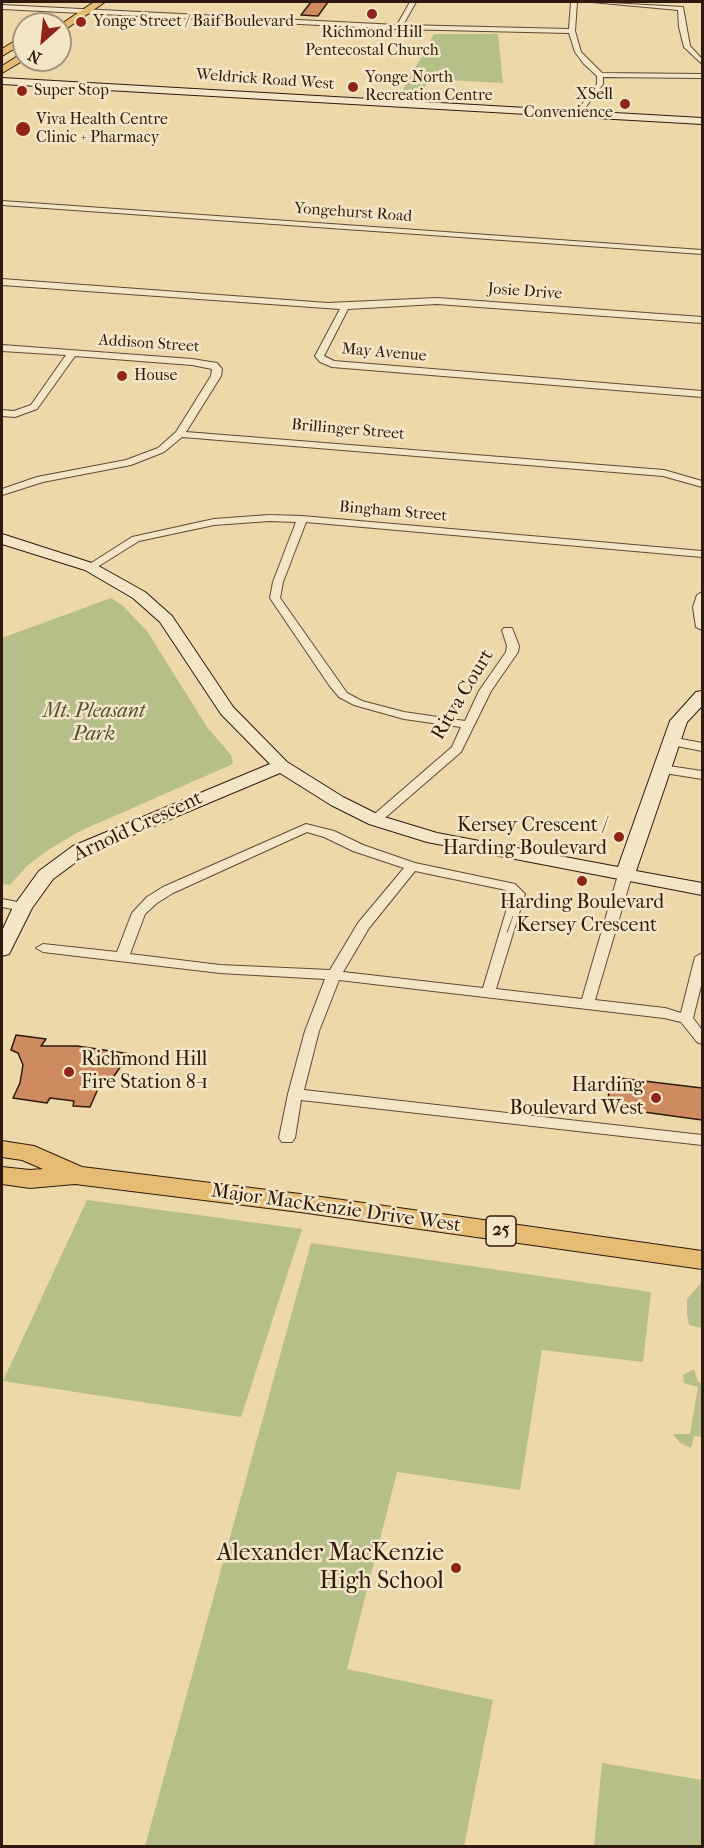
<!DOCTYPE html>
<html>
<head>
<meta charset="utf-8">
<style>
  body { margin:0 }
  #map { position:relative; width:704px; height:1848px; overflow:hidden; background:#ecd8a9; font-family:"IM FELL French Canon",serif }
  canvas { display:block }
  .frame { position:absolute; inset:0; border:3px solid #301a0f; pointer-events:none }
  .north { position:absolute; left:12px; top:12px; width:60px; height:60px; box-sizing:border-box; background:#f3e6c7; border:2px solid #a5947d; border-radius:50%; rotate:207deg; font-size:16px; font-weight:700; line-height:24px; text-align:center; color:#301a0f }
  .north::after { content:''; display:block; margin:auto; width:21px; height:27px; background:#8f2418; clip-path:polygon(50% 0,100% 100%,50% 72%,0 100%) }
</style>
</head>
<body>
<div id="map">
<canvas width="704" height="1848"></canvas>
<div class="frame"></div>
<div class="north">N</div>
</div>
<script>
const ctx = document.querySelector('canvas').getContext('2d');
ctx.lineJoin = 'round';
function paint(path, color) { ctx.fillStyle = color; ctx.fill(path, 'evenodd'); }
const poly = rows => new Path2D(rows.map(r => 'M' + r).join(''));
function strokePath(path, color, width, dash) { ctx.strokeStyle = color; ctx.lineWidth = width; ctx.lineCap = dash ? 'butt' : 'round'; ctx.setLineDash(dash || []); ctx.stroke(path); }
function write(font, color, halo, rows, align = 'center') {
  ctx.font = font + ' "IM FELL French Canon",serif'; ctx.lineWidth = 5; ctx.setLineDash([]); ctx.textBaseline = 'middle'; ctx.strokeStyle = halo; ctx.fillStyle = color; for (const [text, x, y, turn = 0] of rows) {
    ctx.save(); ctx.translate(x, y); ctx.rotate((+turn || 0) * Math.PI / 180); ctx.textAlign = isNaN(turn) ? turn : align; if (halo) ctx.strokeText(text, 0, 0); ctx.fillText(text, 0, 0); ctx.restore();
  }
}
paint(poly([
  [434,34,498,34,503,83,429,79,419,98,399,97],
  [111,598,122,605,147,631,207,727,231,755,233,764,80,831,48,850,27,866,10,885,2,884,2,638],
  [87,1200,302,1229,241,1417,3,1381],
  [311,1243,651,1292,643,1362,542,1350,520,1490,397,1472,347,1669,493,1700,464,1846,145,1846],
  [702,1282,702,1281,702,1328,689,1325,687,1313,687,1299],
  [694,1369,698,1382,702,1383,702,1437,694,1436,691,1448,680,1443,673,1434,690,1434,698,1387,684,1383,683,1375],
  [602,1763,702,1780,702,1846,594,1846]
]), '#b6bf8a');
const building = poly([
  [311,2,328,2,318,16,301,15,311,2],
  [16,1035,46,1039,41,1046,77,1046,131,1054,126,1066,121,1066,109,1083,101,1082,90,1107,73,1106,74,1101,50,1098,47,1103,13,1098,20,1083,23,1065,18,1053,11,1050,16,1035],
  [611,1077,702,1088,702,1120,607,1107,611,1077]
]);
paint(building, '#ce8b60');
strokePath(building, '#301a0f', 1.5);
const street = poly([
  [410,2,416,2,403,25,569,29,571,2,577,2,575,31,581,52,602,73,702,74,702,78,603,77,603,84,579,116,575,114,597,84,597,76,584,64,575,52,569,33,399,29,2,9,2,5,397,25,410,2],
  [592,2,683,7,690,46,702,59,702,64,684,47,679,27,678,10,592,2],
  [2,201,702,250,702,254,2,205,2,201],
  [2,279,328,303,437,298,702,317,702,323,437,304,348,309,324,356,334,361,702,391,702,397,332,367,320,362,315,356,340,309,2,285,2,279],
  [2,345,192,359,217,363,222,369,221,376,186,432,664,470,702,481,702,487,663,476,182,437,164,452,131,465,43,482,2,495,2,489,37,477,126,460,158,448,176,432,211,376,212,369,192,365,75,356,37,409,15,417,2,416,2,410,14,411,31,405,66,355,2,351,2,345],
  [269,515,302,516,702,551,702,557,306,522,283,582,280,598,347,693,362,701,404,712,465,721,479,691,506,652,507,646,502,630,504,628,512,628,519,646,518,652,491,691,461,752,379,823,375,824,371,823,369,820,371,817,452,747,461,727,404,719,354,705,339,697,329,685,270,598,273,582,296,522,269,521,214,525,139,541,94,569,90,570,85,567,132,537,214,519,269,515],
  [702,592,702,630,696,627,693,607,697,595,702,592],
  [671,737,702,743,702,751,667,744,665,741,667,738,671,737],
  [662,765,702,771,702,779,658,772,656,769,658,766,662,765],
  [306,824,334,831,363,845,415,863,515,884,525,894,496,989,582,999,618,875,620,872,630,872,632,875,595,1000,665,1008,681,1013,695,957,702,953,702,982,693,1018,702,1030,702,1044,697,1042,681,1022,664,1018,339,980,319,1031,304,1090,702,1135,702,1145,301,1100,295,1138,292,1142,282,1142,279,1138,288,1094,305,1031,325,979,220,973,43,952,36,948,43,944,117,952,132,913,147,897,163,887,306,824],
  [307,832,324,837,353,851,404,868,358,923,330,970,220,965,130,954,145,914,157,903,173,893,307,832],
  [415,871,506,890,511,895,483,988,343,972,369,928,415,871],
  [2,899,28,904,30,907,23,911,2,907,2,899]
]);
const secondary = poly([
  [2,78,702,118,702,124,2,84,2,78],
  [2,534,95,564,145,592,172,616,233,707,287,762,343,797,381,816,437,833,618,867,670,721,696,692,702,691,702,706,687,722,636,871,702,883,702,895,427,842,369,824,331,805,280,773,87,854,53,879,32,908,9,954,2,956,2,931,13,907,39,871,73,846,270,764,221,714,160,622,133,598,85,570,2,544,2,534]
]);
const primary = poly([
  [94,2,105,2,60,33,60,25,94,2],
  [24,35,24,43,2,56,2,49,24,35],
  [24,52,24,60,2,73,2,66,24,52],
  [2,1141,34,1146,82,1167,300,1194,702,1251,702,1269,300,1212,75,1184,30,1188,2,1184,2,1167,30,1170,43,1169,22,1160,2,1157,2,1141]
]);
strokePath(street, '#5f4a36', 2);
strokePath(secondary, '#301a0f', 2);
strokePath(primary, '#301a0f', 2);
paint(street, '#f3e6c7');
paint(secondary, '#f3e6c7');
paint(primary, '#e6bc74');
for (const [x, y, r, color] of [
  [372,14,6,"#8f2418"],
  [81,22,6,"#8f2418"],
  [353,87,6,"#8f2418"],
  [22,91,6,"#8f2418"],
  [625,104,6,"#8f2418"],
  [23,129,8,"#8f2418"],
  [122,376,6,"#8f2418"],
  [619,837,6,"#8f2418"],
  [582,881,6,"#8f2418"],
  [69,1072,6,"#8f2418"],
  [656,1098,6,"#8f2418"],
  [456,1568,6,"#8f2418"]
]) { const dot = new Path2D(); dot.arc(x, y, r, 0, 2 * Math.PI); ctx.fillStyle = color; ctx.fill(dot); strokePath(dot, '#f3e6c7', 2); }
write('16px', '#301a0f', '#f3e6c7', [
  ["Yonge Street / Baif Boulevard",93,22],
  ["Richmond Hill",372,33,"center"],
  ["Pentecostal Church",372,51,"center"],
  ["Yonge North",365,78],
  ["Recreation Centre",365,96],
  ["Super Stop",34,91],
  ["XSell",613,95,"right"],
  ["Convenience",613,113,"right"],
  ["Viva Health Centre",36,120],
  ["Clinic + Pharmacy",36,138],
  ["House",134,376]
], 'left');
write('16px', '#301a0f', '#f3e6c7', [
  ["Weldrick Road West",265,80,4],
  ["Yongehurst Road",353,213,4],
  ["Josie Drive",525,292,4],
  ["Addison Street",149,344,4],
  ["May Avenue",384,353,5],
  ["Brillinger Street",348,430,5],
  ["Bingham Street",393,512,5]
]);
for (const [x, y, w] of [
  [501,1231,30]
]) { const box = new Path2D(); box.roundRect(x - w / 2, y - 15, w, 30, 4.5); ctx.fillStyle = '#f3e6c7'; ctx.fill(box); strokePath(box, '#301a0f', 1.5); }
write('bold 18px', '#301a0f', null, [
  ["25",501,1231]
]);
write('20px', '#301a0f', '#f3e6c7', [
  ["Ritva Court",463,695,-59],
  ["Arnold Crescent",138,827,-25],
  ["Major MacKenzie Drive West",336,1209,8]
]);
write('italic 20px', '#584c34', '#f3e6c7', [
  ["Mt. Pleasant",94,712],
  ["Park",94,735]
]);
write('20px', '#301a0f', '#f3e6c7', [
  ["Kersey Crescent /",607,826],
  ["Harding Boulevard",607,849],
  ["Harding Boulevard",582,903,"center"],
  ["/ Kersey Crescent",582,926,"center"],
  ["Richmond Hill",81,1060,"left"],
  ["Fire Station 8-1",81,1083,"left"],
  ["Harding",644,1086],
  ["Boulevard West",644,1109]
], 'right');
write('24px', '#301a0f', '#f3e6c7', [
  ["Alexander MacKenzie",444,1554],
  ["High School",444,1582]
], 'right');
</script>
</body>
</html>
